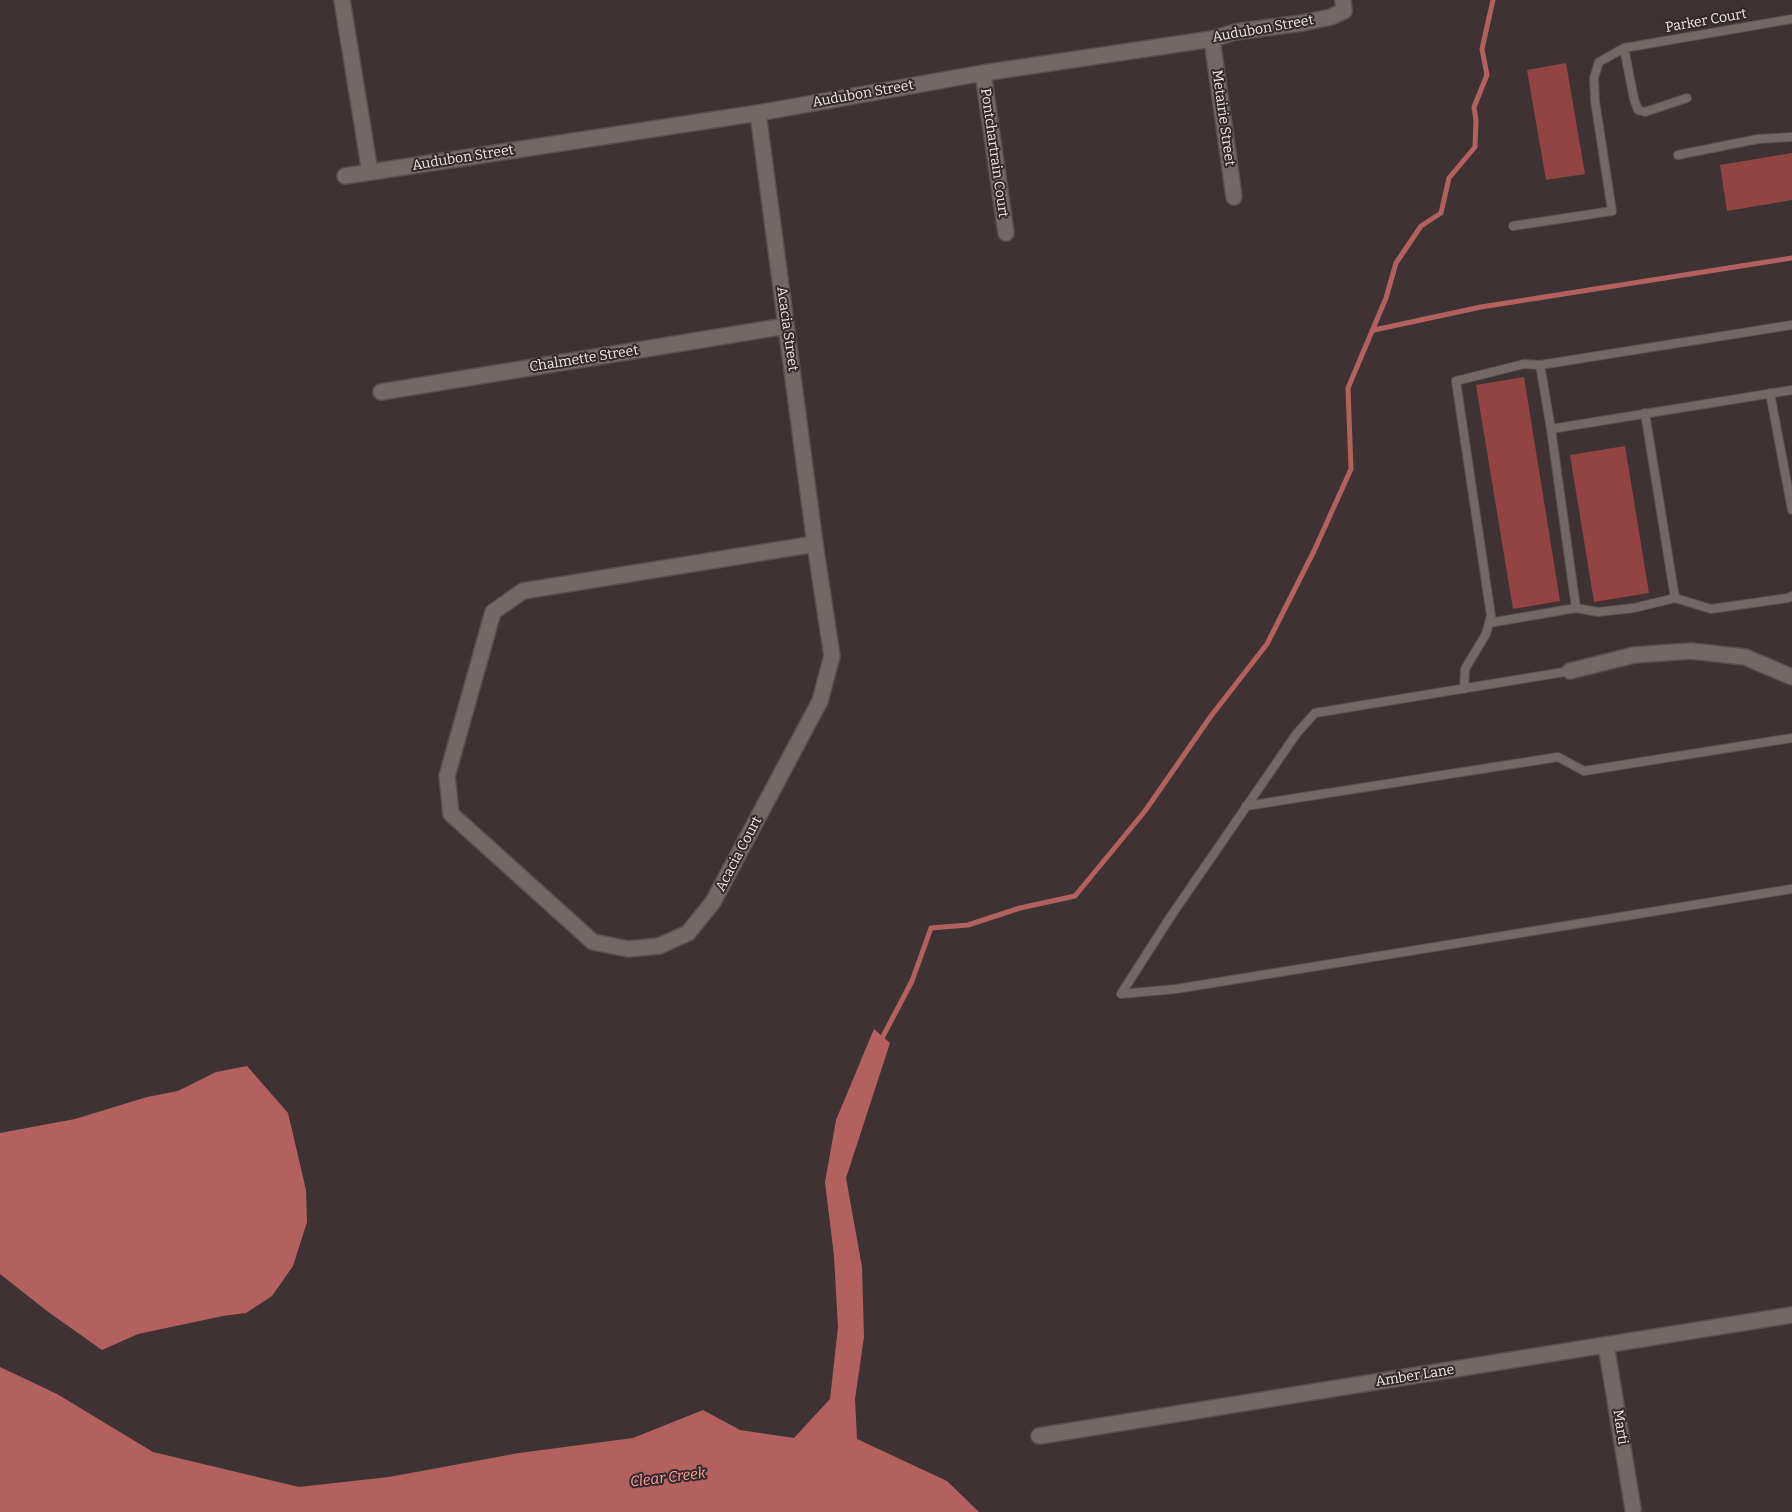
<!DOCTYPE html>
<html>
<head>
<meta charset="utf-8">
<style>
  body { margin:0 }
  canvas { display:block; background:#3e3332 }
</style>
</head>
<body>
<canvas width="1792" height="1512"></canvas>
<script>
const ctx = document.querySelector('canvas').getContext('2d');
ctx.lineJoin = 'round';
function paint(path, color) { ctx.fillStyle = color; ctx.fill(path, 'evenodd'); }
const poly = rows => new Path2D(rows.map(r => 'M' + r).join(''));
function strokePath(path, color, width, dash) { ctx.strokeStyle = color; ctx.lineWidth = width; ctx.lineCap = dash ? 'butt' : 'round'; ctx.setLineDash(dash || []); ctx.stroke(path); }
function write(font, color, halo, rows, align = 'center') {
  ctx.font = font + ' Bitter,serif'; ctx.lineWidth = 4; ctx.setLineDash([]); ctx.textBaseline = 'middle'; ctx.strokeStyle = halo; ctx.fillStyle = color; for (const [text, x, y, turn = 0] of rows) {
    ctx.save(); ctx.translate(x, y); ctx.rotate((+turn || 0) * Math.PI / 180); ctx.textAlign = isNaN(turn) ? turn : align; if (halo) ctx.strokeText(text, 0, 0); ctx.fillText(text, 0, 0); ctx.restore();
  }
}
paint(poly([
  [874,1029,890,1043,846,1178,862,1267,864,1337,855,1399,857,1439,947,1481,979,1512,0,1512,0,1367,57,1394,153,1452,299,1487,389,1477,519,1453,633,1438,703,1410,740,1430,794,1438,830,1399,838,1327,834,1256,825,1182,836,1120],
  [247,1066,288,1113,306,1190,307,1222,293,1266,272,1296,246,1313,223,1316,138,1334,102,1350,47,1311,0,1274,0,1133,75,1119,147,1097,178,1091,216,1072]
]), '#b3615f');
strokePath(poly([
  [1374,330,1481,307,1792,258],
  [880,1042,912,981,931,928,968,925,1020,908,1075,896,1145,811,1211,716,1267,644,1314,551,1351,469,1348,388,1386,298,1396,263,1421,226,1441,213,1449,178,1475,147,1476,120,1474,107,1487,75,1482,49,1493,0]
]), '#b3615f', 5);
paint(poly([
  [1566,63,1585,174,1546,180,1527,70],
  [1792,153,1792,200,1727,211,1720,165],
  [1524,377,1560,601,1513,609,1476,385],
  [1625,446,1649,593,1594,602,1570,455]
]), '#924443');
const lane = poly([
  [1624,48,1634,99,1638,110,1645,112,1687,98],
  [1678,155,1758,139,1792,137],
  [1513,226,1612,211,1595,101,1594,78,1599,62,1624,48,1792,19],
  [1540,365,1792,325],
  [1770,393,1792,510],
  [1551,429,1576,608],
  [1675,598,1711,609,1788,598,1792,596],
  [1489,623,1576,608,1598,612,1634,608,1675,598,1645,413],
  [1570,671,1315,713,1297,733,1171,916,1121,994,1176,989,1792,889],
  [1464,689,1465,669,1486,634,1491,616,1456,381,1524,364,1540,365,1551,429,1792,390],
  [1246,806,1558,757,1584,771,1792,738]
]);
const street = poly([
  [342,0,370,172],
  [1212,39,1234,197],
  [983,73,1006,233],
  [758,113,815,544],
  [345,176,758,113,983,73,1212,39,1235,32,1302,23,1331,17,1344,11,1343,0],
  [381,392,786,326],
  [815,544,832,656,820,701,713,902,688,933,659,946,628,949,593,942,451,814,447,776,493,612,523,591,815,544],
  [1570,671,1634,655,1691,651,1745,657,1792,677],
  [1606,1345,1633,1509],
  [1039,1436,1792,1315]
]);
strokePath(lane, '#595150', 10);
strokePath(street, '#595150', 18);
strokePath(lane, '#746867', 8);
strokePath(street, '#746867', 15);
write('14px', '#f0e9e9', '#332928', [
  ["Parker Court",1706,21,-10],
  ["Audubon Street",1263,29,-10],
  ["Audubon Street",863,94,-10],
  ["Metairie Street",1223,118,82],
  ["Pontchartrain Court",994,153,82],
  ["Audubon Street",463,158,-9],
  ["Acacia Street",787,329,82],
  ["Chalmette Street",584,359,-9],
  ["Acacia Court",739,854,-62],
  ["Amber Lane",1415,1376,-9],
  ["Marti",1620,1427,81]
]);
write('italic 15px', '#fda29e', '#332928', [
  ["Clear Creek",668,1478,-7]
]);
</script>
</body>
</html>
